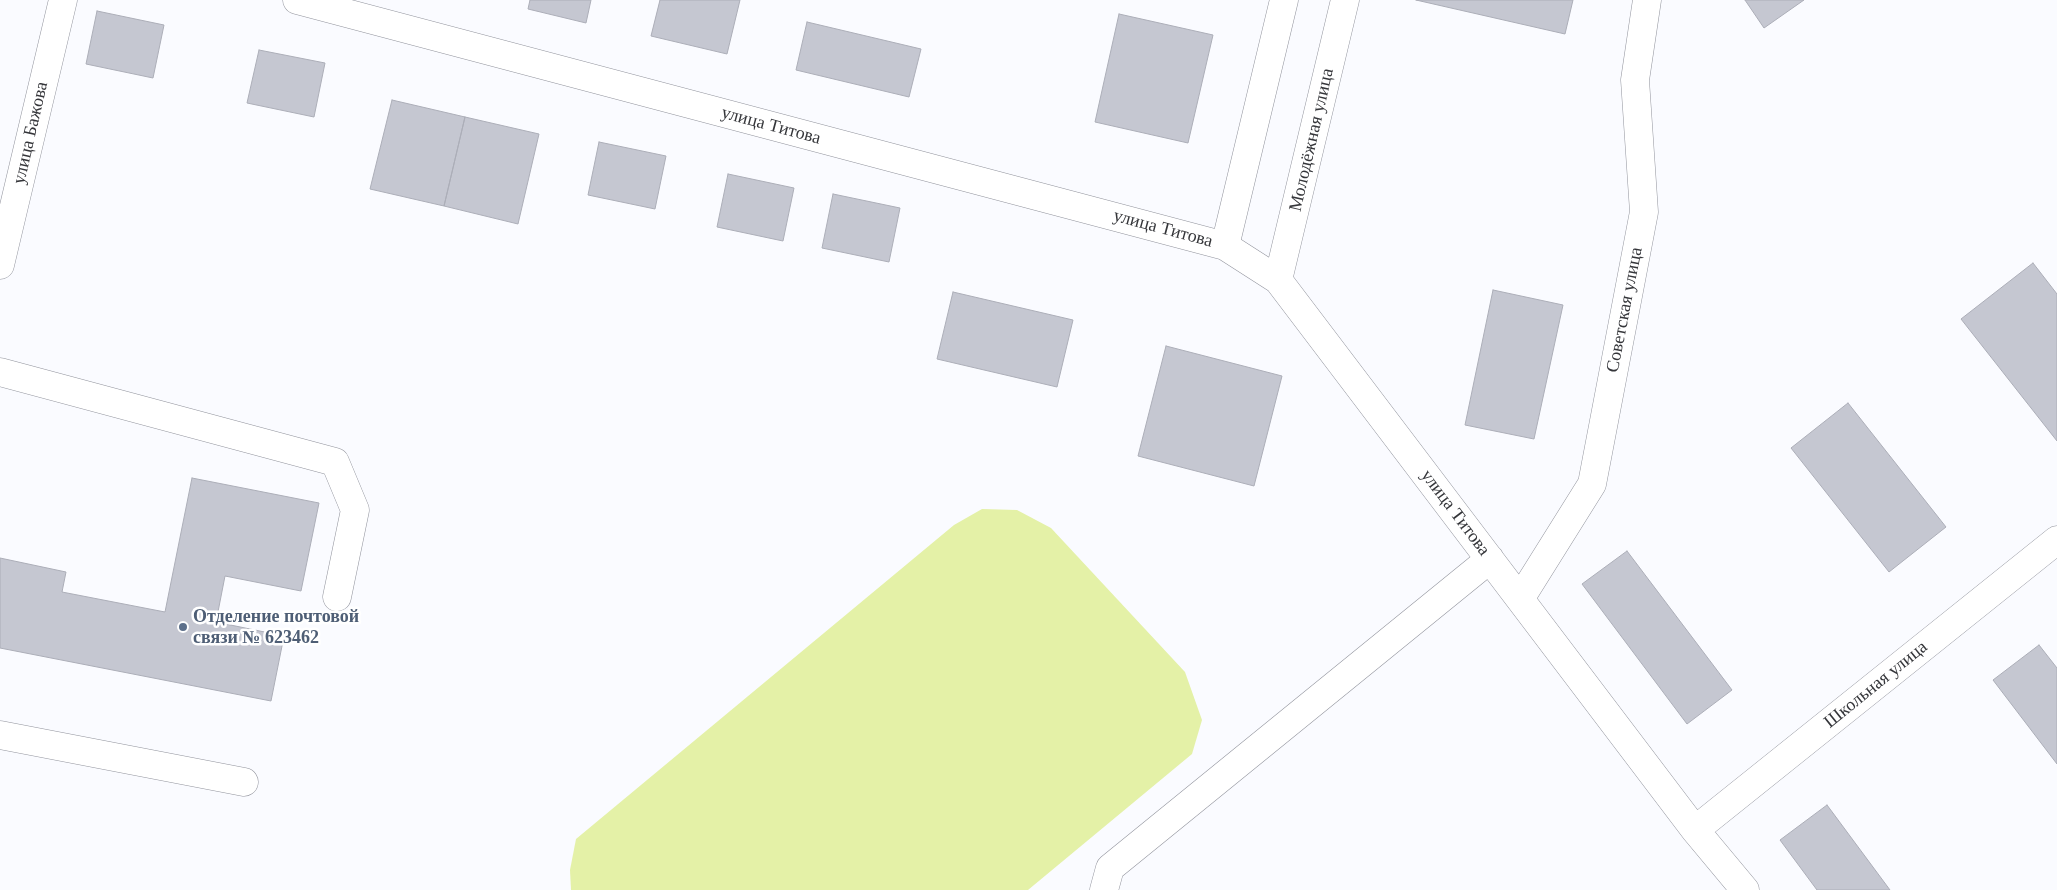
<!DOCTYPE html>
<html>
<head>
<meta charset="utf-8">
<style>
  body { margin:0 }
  canvas { display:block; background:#fafbff }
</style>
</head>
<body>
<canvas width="2057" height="890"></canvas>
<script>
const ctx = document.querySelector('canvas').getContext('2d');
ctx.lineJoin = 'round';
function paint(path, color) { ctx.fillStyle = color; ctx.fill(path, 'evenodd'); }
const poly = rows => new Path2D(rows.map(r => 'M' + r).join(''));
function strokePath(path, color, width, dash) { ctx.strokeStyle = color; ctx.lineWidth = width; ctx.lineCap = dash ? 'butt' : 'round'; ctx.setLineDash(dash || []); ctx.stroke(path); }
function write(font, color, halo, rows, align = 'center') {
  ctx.font = font + ' Georgia,serif'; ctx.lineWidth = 5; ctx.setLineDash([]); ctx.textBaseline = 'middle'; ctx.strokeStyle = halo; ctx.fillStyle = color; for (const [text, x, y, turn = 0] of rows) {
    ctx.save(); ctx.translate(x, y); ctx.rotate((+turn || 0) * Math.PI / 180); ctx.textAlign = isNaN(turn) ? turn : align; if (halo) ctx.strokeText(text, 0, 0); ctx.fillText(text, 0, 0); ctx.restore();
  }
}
paint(poly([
  [982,509,1017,510,1051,528,1185,672,1202,720,1192,754,1028,890,571,890,570,870,576,839,954,525]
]), '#e4f1a7');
const building = poly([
  [530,0,591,0,586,23,528,9,530,0],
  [660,0,740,0,727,54,651,36,660,0],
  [1416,0,1573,0,1565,34,1416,0],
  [1745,0,1804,0,1764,28,1745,0],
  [97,11,164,25,153,78,86,64,97,11],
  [1119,14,1213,35,1188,143,1095,122,1119,14],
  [807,22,921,49,909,97,796,70,807,22],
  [259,50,325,63,314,117,247,103,259,50],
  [392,100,465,117,444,206,370,189,392,100],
  [465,117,539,134,518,224,444,206,465,117],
  [599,142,666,156,655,209,588,195,599,142],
  [728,174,794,188,783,241,717,227,728,174],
  [833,194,900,208,889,262,822,248,833,194],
  [2033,263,2057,294,2057,441,1961,319,2033,263],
  [1493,290,1563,305,1534,439,1465,425,1493,290],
  [953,292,1073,320,1057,387,937,359,953,292],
  [1166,346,1282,376,1254,486,1138,456,1166,346],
  [1848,403,1946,527,1889,572,1791,448,1848,403],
  [192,478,319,503,301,591,225,576,216,622,284,636,271,701,0,648,0,558,66,572,62,592,165,612,192,478],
  [1627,551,1732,690,1687,724,1582,584,1627,551],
  [2039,645,2057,668,2057,764,1993,680,2039,645],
  [1827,805,1890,890,1817,890,1780,840,1827,805]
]);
paint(building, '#c5c7d1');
strokePath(building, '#acaeb8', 1);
const minor = poly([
  [297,0,1225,246,1278,280,1695,830,1745,890],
  [1225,246,1284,0],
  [0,265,63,0],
  [1278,280,1345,0],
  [0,372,335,462,355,510,337,597],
  [1520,599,1592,484,1644,212,1635,80,1647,0],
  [0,735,244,782],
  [1695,830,2057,540],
  [1104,890,1110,868,1490,559]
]);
strokePath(minor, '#92949d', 29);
strokePath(minor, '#fff', 28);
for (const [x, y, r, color] of [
  [183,627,5,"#5c6f8a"]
]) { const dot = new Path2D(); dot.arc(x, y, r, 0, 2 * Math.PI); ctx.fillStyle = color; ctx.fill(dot); strokePath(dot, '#fff', 2); }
write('18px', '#35363a', '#fff', [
  ["улица Титова",771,126,15],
  ["улица Бажова",31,133,-77],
  ["Молодёжная улица",1312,140,-77],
  ["улица Титова",1163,229,15],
  ["Советская улица",1625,310,-79],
  ["улица Титова",1455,513,53],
  ["Школьная улица",1876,685,-39]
]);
write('bold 18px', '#4e5e75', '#fff', [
  ["Отделение почтовой",193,617],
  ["связи № 623462",193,638]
], 'left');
</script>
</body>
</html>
